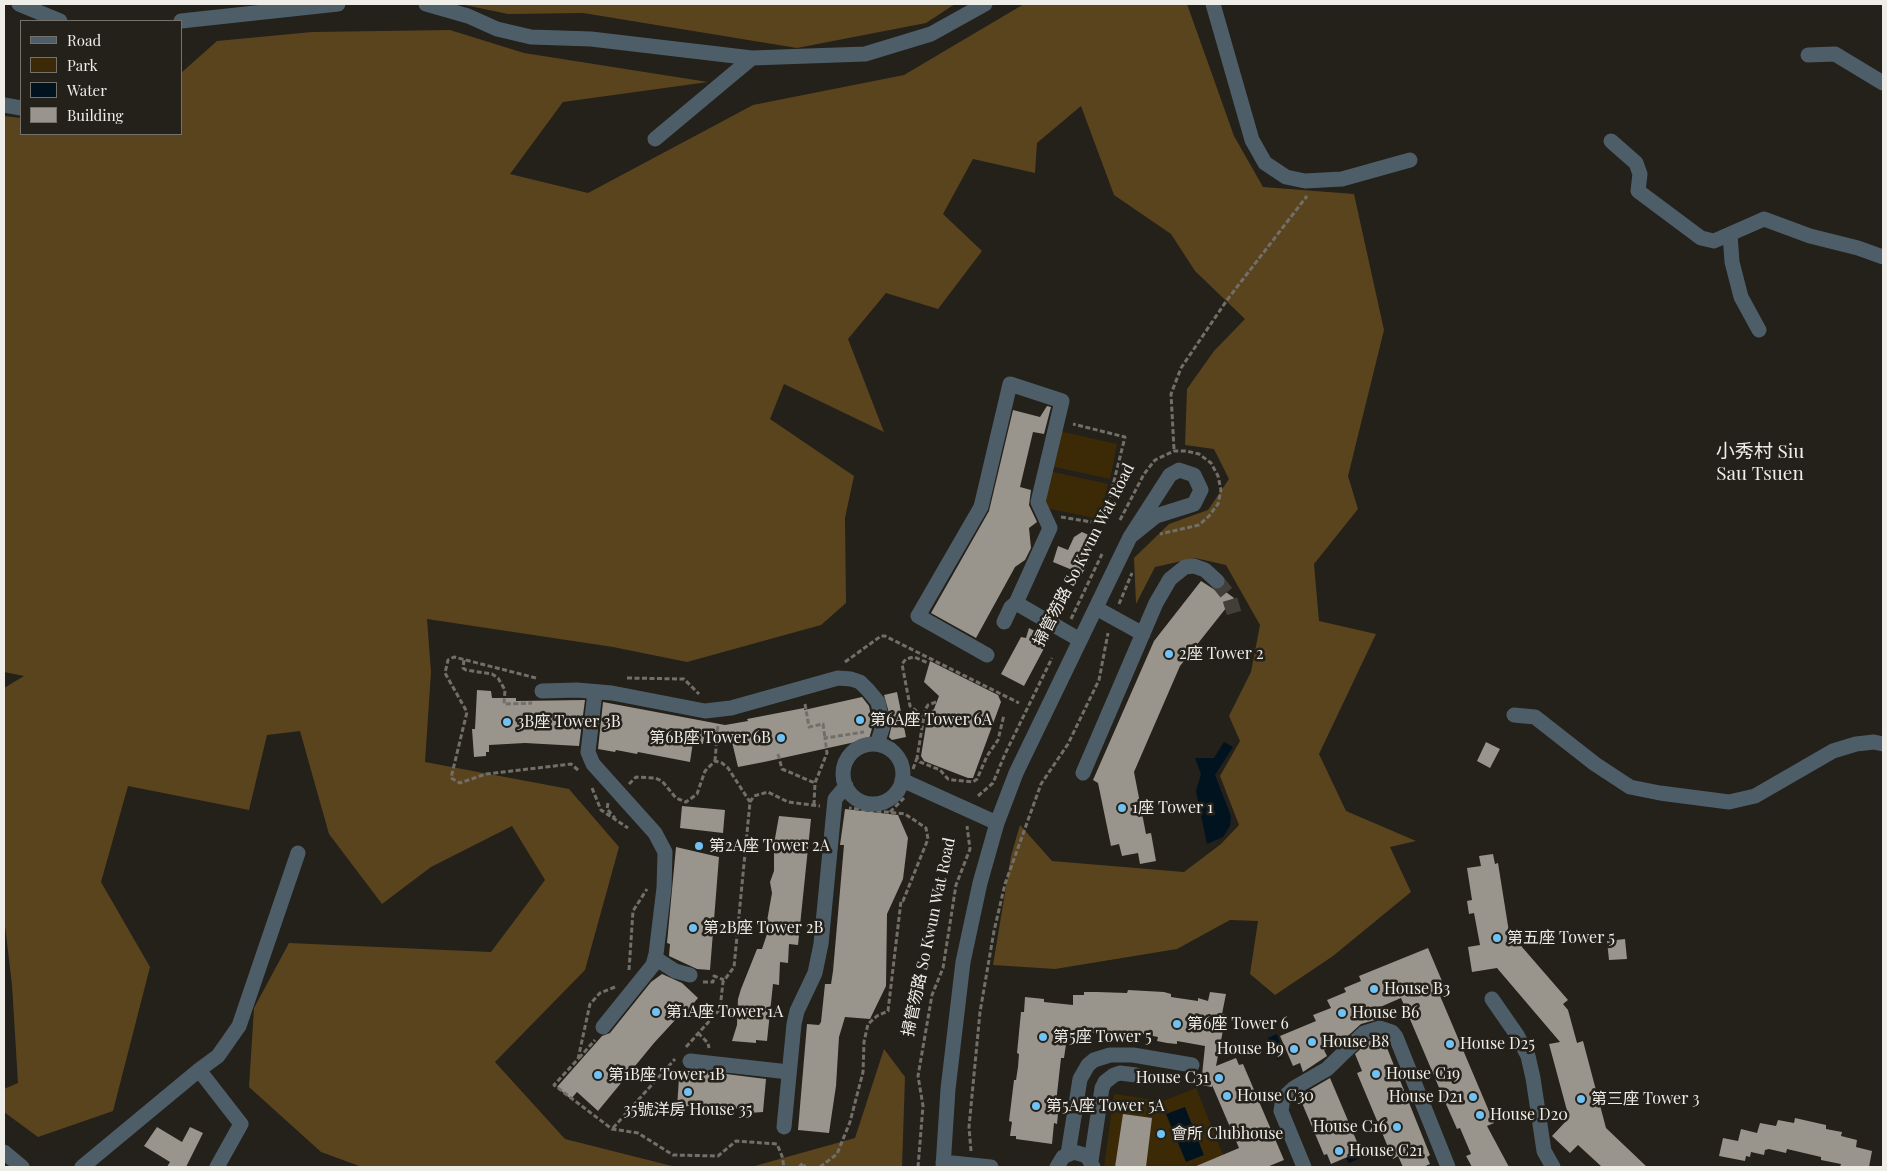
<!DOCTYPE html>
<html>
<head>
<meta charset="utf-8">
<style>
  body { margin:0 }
  #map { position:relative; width:1887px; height:1171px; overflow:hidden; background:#24201a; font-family:"Playfair Display",serif }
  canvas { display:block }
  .frame { position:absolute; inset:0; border:5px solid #efede8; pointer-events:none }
  .legend { position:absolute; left:20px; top:20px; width:162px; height:115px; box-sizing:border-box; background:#24201a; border:1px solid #75726c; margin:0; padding:6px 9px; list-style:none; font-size:15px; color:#efede8 }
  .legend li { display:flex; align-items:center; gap:10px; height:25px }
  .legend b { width:25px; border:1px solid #75726c }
</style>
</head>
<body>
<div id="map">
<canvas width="1887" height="1171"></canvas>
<div class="frame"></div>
<ul class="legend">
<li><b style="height:6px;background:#4d5e69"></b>Road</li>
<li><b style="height:14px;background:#3c2a07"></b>Park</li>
<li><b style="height:14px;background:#01131f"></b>Water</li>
<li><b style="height:14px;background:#99948c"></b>Building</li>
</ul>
</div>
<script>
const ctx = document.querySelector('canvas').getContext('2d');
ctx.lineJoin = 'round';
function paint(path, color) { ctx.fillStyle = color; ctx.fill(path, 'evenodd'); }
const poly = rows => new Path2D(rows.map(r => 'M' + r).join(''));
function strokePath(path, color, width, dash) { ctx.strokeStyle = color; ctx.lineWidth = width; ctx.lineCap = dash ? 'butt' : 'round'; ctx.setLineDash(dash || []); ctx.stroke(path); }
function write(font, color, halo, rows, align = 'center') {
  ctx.font = font + ' "Playfair Display","Noto Sans TC",serif'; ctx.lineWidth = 5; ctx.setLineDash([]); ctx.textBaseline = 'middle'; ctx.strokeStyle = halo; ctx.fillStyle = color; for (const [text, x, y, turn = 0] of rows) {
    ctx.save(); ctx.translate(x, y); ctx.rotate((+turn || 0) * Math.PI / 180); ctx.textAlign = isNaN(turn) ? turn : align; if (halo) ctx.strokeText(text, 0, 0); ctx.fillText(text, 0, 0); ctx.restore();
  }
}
paint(poly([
  [1059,431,1117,444,1110,479,1051,466],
  [1049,471,1108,484,1100,519,1041,507],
  [1196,1088,1228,1167,1104,1167,1114,1094,1163,1101]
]), '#3c2a07');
paint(poly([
  [460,4,955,4,926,23,797,48,583,13,508,14],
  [1024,4,1187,4,1234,136,1263,187,1354,194,1384,330,1348,476,1358,509,1314,564,1319,621,1376,634,1319,754,1346,811,1416,841,1390,847,1411,892,1333,956,1275,995,1250,974,1258,921,1230,920,1177,949,1055,969,993,965,1011,856,1020,825,1052,861,1184,872,1221,844,1239,825,1220,776,1240,741,1229,716,1251,672,1260,625,1226,565,1195,558,1155,567,1136,604,1134,558,1169,524,1208,510,1229,479,1214,449,1185,445,1187,389,1214,351,1245,319,1195,271,1171,234,1114,195,1081,106,1037,143,1035,173,973,159,943,214,982,251,938,309,886,293,848,339,884,432,784,384,770,419,854,476,845,518,846,603,821,625,687,662,613,647,427,619,431,672,425,762,569,789,619,847,585,970,495,1062,565,1139,676,1167,362,1167,321,1152,249,1087,254,1008,289,943,491,952,545,880,512,826,431,867,382,904,329,834,300,731,267,735,249,810,128,786,101,882,150,967,113,1111,38,1137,4,1112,4,1089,18,1083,12,985,4,917,4,688,24,676,4,672,4,116,21,118,21,134,181,134,181,73,217,41,312,32,450,30,524,53,708,82,563,102,510,174,588,193,753,105,904,75],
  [884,1049,905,1077,902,1167,751,1167,855,1138]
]), '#5a441e');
paint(poly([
  [1224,742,1233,747,1215,775,1231,816,1230,826,1223,837,1207,844,1196,791,1201,774,1195,758,1214,758],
  [1277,1034,1282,1048,1280,1050,1283,1058,1277,1060,1268,1038],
  [1185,1107,1204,1155,1186,1162,1166,1114],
  [1370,1145,1374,1152,1349,1163,1346,1158,1352,1155,1351,1153]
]), '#01131f');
paint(poly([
  [1047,406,1051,407,1044,434,1033,432,1020,487,1031,490,1029,505,1037,522,1029,528,1031,548,1025,560,1015,567,976,638,931,613,989,511,1013,410,1040,417],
  [1082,532,1091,536,1093,543,1082,560,1088,563,1082,574,1053,562,1058,546,1068,550,1074,537],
  [1201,581,1215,590,1222,589,1234,598,1180,666,1134,772,1146,834,1151,833,1156,861,1140,864,1138,853,1122,856,1119,844,1111,846,1098,783,1093,780,1154,641],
  [1029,628,1049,639,1024,686,1001,674,1021,637,1026,638],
  [930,661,998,695,1001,702,973,778,968,778,924,761,921,756,928,713,934,709,939,696,924,682],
  [477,690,491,691,492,698,516,698,516,701,585,700,579,746,525,743,489,745,489,752,486,752,486,756,474,757,472,729,475,729],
  [897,692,906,737,892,740,889,737,892,724,884,695],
  [862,697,869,706,873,725,869,739,764,762,738,767,731,738,704,737,703,744,693,742,690,762,638,752,637,754,616,750,615,752,598,749,603,702,725,725,748,721,747,719,804,708,804,710],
  [1486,742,1500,749,1490,768,1477,761],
  [682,806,725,810,723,833,680,828],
  [845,809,898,815,908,838,903,879,887,914,886,986,870,1019,845,1017,839,1037,836,1086,829,1133,798,1130,807,1024,819,1025,821,1022,825,984,831,984,833,971,844,845,840,845],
  [779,816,811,819,798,945,789,944,788,963,780,962,779,985,773,984,767,1041,756,1040,756,1043,732,1041,737,1025,738,999,741,989,757,949,762,949,768,931,767,921,772,893,770,882,774,871,774,844],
  [676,847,719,857,710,970,697,969,669,956,670,944,667,943],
  [1493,854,1495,864,1498,863,1509,932,1568,1000,1563,1004,1568,1010,1577,1043,1583,1041,1606,1128,1647,1167,1602,1167,1578,1145,1570,1153,1552,1136,1569,1118,1549,1044,1560,1042,1497,968,1472,972,1468,947,1480,945,1474,913,1469,914,1467,901,1472,900,1467,868,1481,866,1479,856],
  [1625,939,1627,959,1609,960,1607,941],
  [1428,948,1442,981,1435,984,1494,1123,1487,1126,1509,1167,1472,1167,1466,1156,1471,1154,1460,1128,1457,1129,1446,1104,1401,998,1371,1011,1375,1020,1361,1024,1339,1044,1324,1050,1327,1056,1303,1072,1300,1063,1293,1066,1280,1036,1316,1021,1313,1015,1331,1008,1327,1000,1346,992,1344,988,1361,981,1359,976],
  [662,974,682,983,698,998,682,1017,679,1019,677,1018,654,1043,598,1111,577,1092,571,1099,566,1095,557,1087,602,1036,610,1033,651,982],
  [1128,990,1164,992,1171,994,1171,997,1198,1001,1198,998,1208,1001,1210,992,1226,994,1222,1014,1226,1015,1216,1066,1236,1058,1239,1065,1243,1064,1284,1160,1267,1167,1194,1167,1239,1148,1212,1085,1212,1087,1201,1085,1205,1046,1177,1041,1177,1044,1167,1043,1157,1041,1158,1037,1143,1034,1094,1035,1094,1033,1068,1031,1064,1058,1061,1058,1056,1103,1059,1104,1057,1124,1054,1123,1052,1144,1016,1139,1016,1136,1010,1136,1012,1122,1009,1121,1014,1080,1016,1080,1018,1067,1019,1054,1017,1053,1021,1012,1024,1012,1025,997,1044,999,1044,1002,1073,1005,1073,995,1084,995,1084,992,1097,992,1127,993],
  [1380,1038,1387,1048,1430,1155,1427,1157,1430,1164,1423,1167,1403,1167,1398,1156,1393,1159,1357,1073,1362,1071,1355,1054,1369,1041],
  [686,1069,766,1079,763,1112,749,1113,735,1108,715,1109,703,1105,677,1107,679,1078,685,1079],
  [1330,1078,1360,1149,1351,1153,1352,1155,1331,1164,1327,1154,1324,1155,1299,1096],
  [1123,1114,1152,1118,1146,1167,1115,1167],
  [1795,1118,1826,1125,1826,1129,1842,1132,1841,1136,1857,1140,1856,1147,1872,1151,1869,1167,1840,1167,1841,1164,1821,1160,1821,1157,1787,1149,1786,1153,1769,1149,1765,1150,1764,1155,1751,1152,1750,1157,1746,1156,1745,1161,1719,1156,1723,1138,1738,1141,1741,1129,1757,1133,1760,1123,1776,1126,1778,1120,1794,1123],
  [157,1127,182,1142,190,1127,203,1133,186,1167,167,1167,170,1162,144,1146]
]), '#99948c');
strokePath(poly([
  [1217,581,1229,596,1234,613]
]), '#423f39', 15, [15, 8]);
strokePath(poly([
  [1174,449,1171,394,1181,368,1227,300,1307,196],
  [1061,517,1098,523,1105,517,1125,437,1073,424],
  [1120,520,1144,474,1155,460,1174,451,1186,451,1199,454,1211,463,1218,476,1221,490,1218,504,1209,516,1199,525,1160,534],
  [1119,604,1132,573],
  [1071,619,1102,554],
  [464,660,463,668,466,670,492,674,498,678,505,690,504,704,532,703],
  [845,662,881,636,885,636,1019,703],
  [536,678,454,657,448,660,445,673,467,712,451,778,460,783,486,774,571,764,578,770],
  [627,678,684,679,699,694],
  [936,702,928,705,925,710,917,758,920,762,940,770,948,779,953,780,973,782,977,779,987,756,998,740,1004,715],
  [805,704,809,727,823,724,825,738],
  [923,716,910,706,902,664,906,659,914,657,928,663],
  [778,754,782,769,815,783],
  [715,761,718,724],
  [913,769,917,758],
  [629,784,636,777,655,778,662,781,676,798,686,802,697,794,705,771,715,761,722,763,728,768,750,802],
  [592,788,601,810,628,828],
  [978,796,993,783,1005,754,1052,658],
  [608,803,607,809,615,818],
  [814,805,815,783,827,753,825,738,864,732],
  [890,812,904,798],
  [629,970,633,911,647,889],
  [703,982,713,982,714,976,724,980],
  [615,987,600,993,590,1004,578,1059,554,1085,612,1129,638,1133,673,1155,718,1156,736,1141,777,1144,782,1156,784,1167],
  [698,1033,708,1043,709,1048],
  [686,1047,720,1009,723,982,734,967,750,802,754,796,768,792,788,802,820,806],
  [579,1058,595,1040],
  [613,1128,675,1059],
  [971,1151,969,1127,980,1012,994,931,1005,884,1041,784,1068,744,1099,680,1108,633],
  [799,1167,803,1163,805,1167],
  [820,1167,837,1154,850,1122,863,1072,864,1042,868,1024,877,1016,888,1011,901,901,903,901,928,839,926,828,905,814,849,808],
  [918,1167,923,1106,918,1076,932,995,943,968,956,885,970,849,967,826]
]), '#726f69', 3, [5, 2.5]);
strokePath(poly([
  [19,4,60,21],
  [426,4,468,16,497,29,531,37,591,39,752,58,865,54,931,34,985,4],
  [1213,4,1252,140,1265,163,1286,177,1305,181,1342,179,1410,160],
  [181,21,338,4],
  [1808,55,1835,54,1883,83],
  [4,105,21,108],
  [655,139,752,58],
  [1611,141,1636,163,1640,174,1638,191,1701,238,1714,241,1764,219,1810,236,1858,248,1883,257],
  [1730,234,1732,262,1741,297,1759,330],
  [1096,608,1143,634],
  [1004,622,1011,607,1016,603,1080,640],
  [987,655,918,616,981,507,1010,384,1062,401,1038,502,1050,528,1016,603],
  [542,691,577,690,612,693,705,711,731,708,838,678,851,679,860,682,868,690,878,702,883,726,877,744],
  [595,692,588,752,590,757,593,764,655,833,665,852,664,888,656,954,653,965,603,1027],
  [1514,715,1535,717,1595,764,1630,787,1660,793,1729,802,1755,796,1833,751,1856,744,1874,742,1883,744],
  '843 774a30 30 0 1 1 60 0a30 30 0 1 1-60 0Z',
  [1083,773,1156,603,1170,579,1185,567,1194,566,1205,570,1217,581],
  [902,780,997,823],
  [655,958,675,971,690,975],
  [1492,999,1517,1035,1528,1056,1533,1078,1544,1151,1553,1167],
  [690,1061,789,1072],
  [199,1070,241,1124,217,1167],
  [784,1127,794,1024,797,1011,815,973,821,944,835,799,846,786],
  [4,1152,22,1167],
  [1068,1154,1080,1079,1088,1065,1094,1060,1110,1055,1133,1055,1192,1065],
  [1091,1161,1102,1088,1105,1082,1114,1075,1120,1073,1136,1075],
  [943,1162,991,1167],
  [82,1167,199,1070,218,1056,239,1026,298,853],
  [943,1167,948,1089,963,962,980,883,997,823,1016,773,1130,537,1170,475,1179,470,1194,475,1201,490,1194,504,1156,516,1130,537],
  [1057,1167,1063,1157,1074,1152,1087,1156,1093,1167],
  [1304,1167,1281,1111,1283,1098,1294,1088,1327,1069,1364,1033,1380,1028,1392,1032,1396,1037,1448,1167]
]), '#4d5e69', 15);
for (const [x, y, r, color] of [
  [1169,654,5,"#70c2f4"],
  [860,720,5,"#70c2f4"],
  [507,722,5,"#70c2f4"],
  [781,738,5,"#70c2f4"],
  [1122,808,5,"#70c2f4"],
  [699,846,5,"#70c2f4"],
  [693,928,5,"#70c2f4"],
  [1497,938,5,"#70c2f4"],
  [1374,989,5,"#70c2f4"],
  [656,1012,5,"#70c2f4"],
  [1342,1013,5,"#70c2f4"],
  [1177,1024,5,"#70c2f4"],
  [1043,1037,5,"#70c2f4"],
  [1312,1042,5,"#70c2f4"],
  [1450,1044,5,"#70c2f4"],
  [1294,1049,5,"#70c2f4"],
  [1376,1074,5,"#70c2f4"],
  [598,1075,5,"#70c2f4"],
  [1219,1078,5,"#70c2f4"],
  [688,1092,5,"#70c2f4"],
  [1227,1096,5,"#70c2f4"],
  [1473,1097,5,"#70c2f4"],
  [1581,1099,5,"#70c2f4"],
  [1036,1106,5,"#70c2f4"],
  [1480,1115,5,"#70c2f4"],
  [1397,1127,5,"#70c2f4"],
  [1161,1134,5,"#70c2f4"],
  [1339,1151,5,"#70c2f4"]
]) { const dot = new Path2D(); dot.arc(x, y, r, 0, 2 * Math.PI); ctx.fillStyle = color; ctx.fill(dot); strokePath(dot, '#24201a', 2); }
write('16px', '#efede8', '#24201a', [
  ["掃管笏路 So Kwun Wat Road",1084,555,-63],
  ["掃管笏路 So Kwun Wat Road",929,937,-78]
]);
write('16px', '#efede8', '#24201a', [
  ["2座 Tower 2",1179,654],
  ["第6A座 Tower 6A",870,720],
  ["3B座 Tower 3B",517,722],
  ["第6B座 Tower 6B",771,738,"right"],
  ["1座 Tower 1",1132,808],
  ["第2A座 Tower 2A",709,846],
  ["第2B座 Tower 2B",703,928],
  ["第五座 Tower 5",1507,938],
  ["House B3",1384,989],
  ["第1A座 Tower 1A",666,1012],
  ["House B6",1352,1013],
  ["第6座 Tower 6",1187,1024],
  ["第5座 Tower 5",1053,1037],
  ["House B8",1322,1042],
  ["House D25",1460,1044],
  ["House B9",1284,1049,"right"],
  ["House C19",1386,1074],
  ["第1B座 Tower 1B",608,1075],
  ["House C31",1209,1078,"right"],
  ["House C30",1237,1096],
  ["House D21",1463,1097,"right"],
  ["第三座 Tower 3",1591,1099],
  ["第5A座 Tower 5A",1046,1106],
  ["35號洋房 House 35",688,1110,"center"],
  ["House D20",1490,1115],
  ["House C16",1387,1127,"right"],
  ["會所 Clubhouse",1171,1134],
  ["House C21",1349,1151]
], 'left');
write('19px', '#efede8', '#24201a', [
  ["小秀村 Siu",1760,452],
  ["Sau Tsuen",1760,474]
]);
</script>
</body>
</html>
